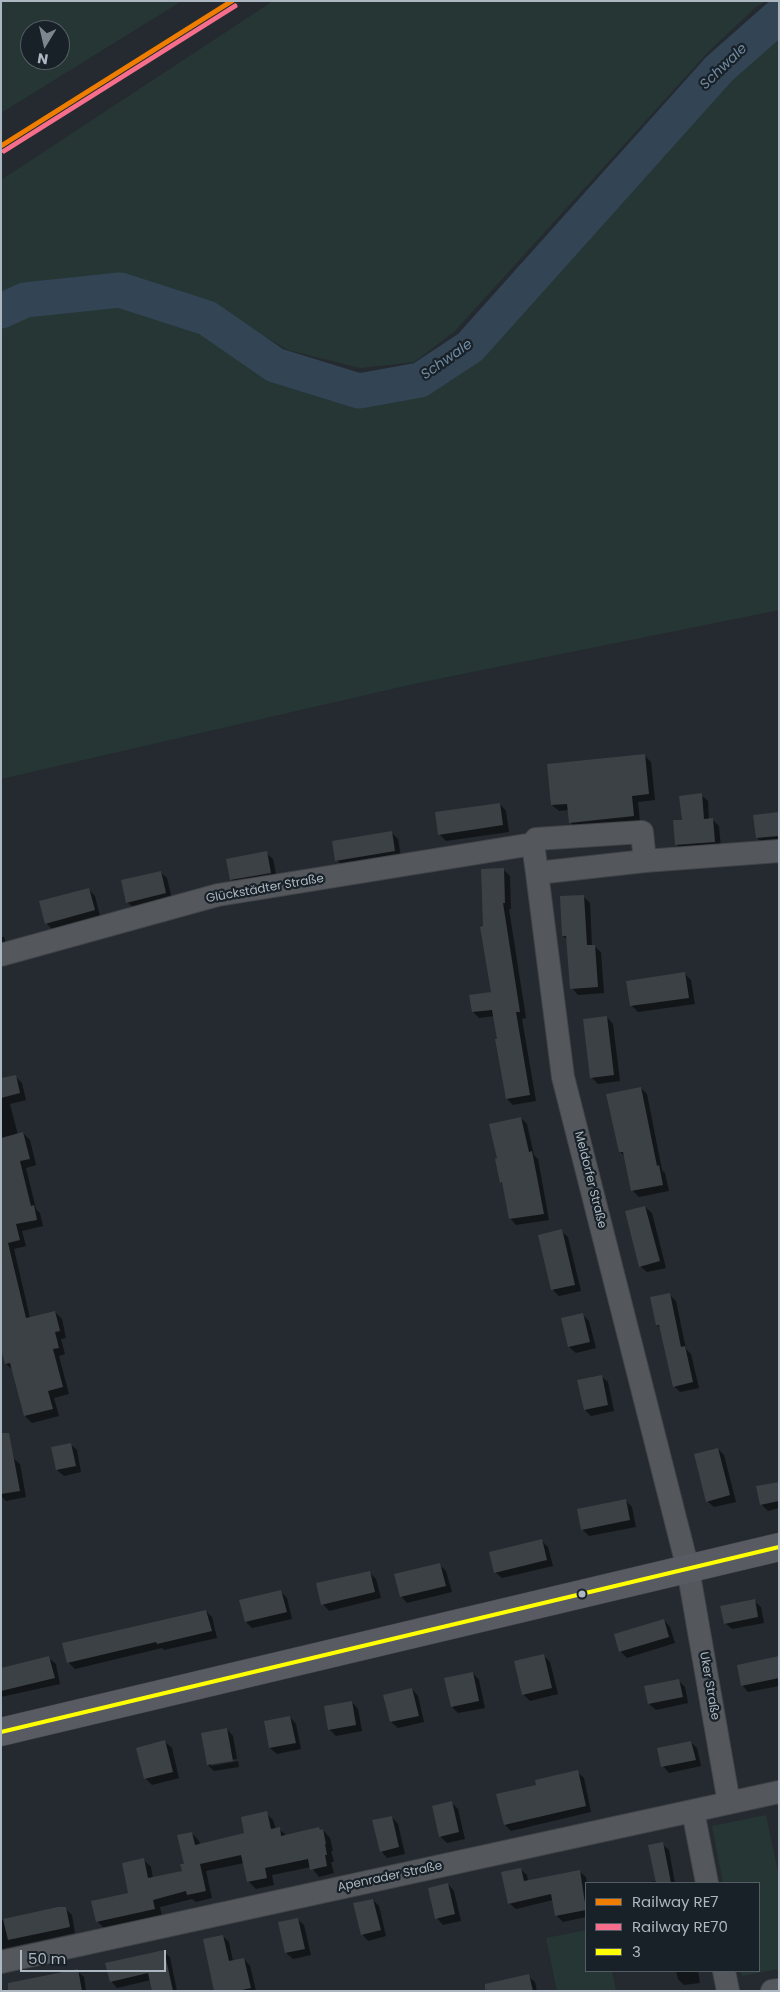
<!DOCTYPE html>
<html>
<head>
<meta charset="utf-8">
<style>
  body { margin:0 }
  #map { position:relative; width:780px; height:1992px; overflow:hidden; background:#242a2f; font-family:Poppins,sans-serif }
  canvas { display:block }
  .frame { position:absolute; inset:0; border:2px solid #adb7c1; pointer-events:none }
  .legend { position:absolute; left:585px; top:1882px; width:175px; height:90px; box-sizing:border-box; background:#192128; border:1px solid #545d65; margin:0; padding:6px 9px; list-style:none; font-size:15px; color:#adb7c1 }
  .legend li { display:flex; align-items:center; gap:10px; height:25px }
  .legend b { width:25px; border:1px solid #545d65 }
  .north { position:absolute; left:20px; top:20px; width:50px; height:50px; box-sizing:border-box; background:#192128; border:1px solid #545d65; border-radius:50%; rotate:189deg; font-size:14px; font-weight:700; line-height:20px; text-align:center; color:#adb7c1 }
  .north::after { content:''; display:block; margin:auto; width:18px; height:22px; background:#7d868e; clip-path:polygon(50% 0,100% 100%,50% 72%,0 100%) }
  .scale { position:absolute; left:20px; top:1950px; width:146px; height:22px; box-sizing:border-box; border:2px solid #adb7c1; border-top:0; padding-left:6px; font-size:15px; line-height:18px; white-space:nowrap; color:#adb7c1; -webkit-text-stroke:4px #192128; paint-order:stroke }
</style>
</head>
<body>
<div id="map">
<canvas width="780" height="1992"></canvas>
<div class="frame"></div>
<ul class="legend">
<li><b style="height:6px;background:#ef7d00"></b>Railway RE7</li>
<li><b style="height:6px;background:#f66e8c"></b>Railway RE70</li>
<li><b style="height:6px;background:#ff0"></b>3</li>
</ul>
<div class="north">N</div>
<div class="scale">50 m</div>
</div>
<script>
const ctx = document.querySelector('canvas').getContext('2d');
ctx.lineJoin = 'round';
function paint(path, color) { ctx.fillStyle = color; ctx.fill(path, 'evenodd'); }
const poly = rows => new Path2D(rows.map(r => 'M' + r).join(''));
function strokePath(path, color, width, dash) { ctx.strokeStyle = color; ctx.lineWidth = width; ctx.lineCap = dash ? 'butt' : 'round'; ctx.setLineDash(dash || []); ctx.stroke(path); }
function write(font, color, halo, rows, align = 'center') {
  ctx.font = font + ' Poppins,sans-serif'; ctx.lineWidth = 4.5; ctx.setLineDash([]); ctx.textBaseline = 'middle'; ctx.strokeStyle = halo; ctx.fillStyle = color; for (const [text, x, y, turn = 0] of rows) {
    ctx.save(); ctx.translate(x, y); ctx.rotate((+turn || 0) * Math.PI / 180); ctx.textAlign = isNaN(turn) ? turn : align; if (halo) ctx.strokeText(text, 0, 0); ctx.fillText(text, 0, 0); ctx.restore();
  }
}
paint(poly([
  [1,1,182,1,1,113],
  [30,30,60,30,60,60,30,60],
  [273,1,766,1,756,7,709,51,454,332,414,362,360,368,288,350,213,307,122,277,120,290,207,318,275,365,358,391,420,380,470,347,719,69,772,20,779,22,779,610,418,683,1,779,1,180],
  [766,1815,779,1877,779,1969,742,1976,740,1971,759,1971,759,1883,723,1883,712,1826],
  [586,1930,586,1971,612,1971,616,1991,557,1991,546,1938]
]), '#253635');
paint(poly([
  [644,755,651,762,655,800,638,802,640,822,577,829,570,822,569,810,559,811,552,805],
  [701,795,708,801,709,820,713,820,719,826,721,848,682,851,676,844,683,821],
  [500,804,506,811,509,832,446,841,439,834],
  [779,814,779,843,763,844,757,838],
  [391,832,398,839,401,857,343,866,337,860],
  [266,853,273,859,277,879,237,886,231,879],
  [503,869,510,876,511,909,509,909,526,1018,522,1019,536,1101,513,1105,507,1099,495,1016,479,1018,473,1012,493,993],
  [160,872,167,878,172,899,134,908,127,902],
  [88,889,95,896,100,916,52,929,46,923],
  [583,896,590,903,592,946,594,946,601,952,604,993,578,995,572,988,568,940,563,936],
  [1,937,4,937,6,943,1,944],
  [685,974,691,980,695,1004,638,1012,631,1005],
  [607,1017,613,1024,620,1081,598,1084,591,1077],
  [15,1076,22,1083,26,1100,10,1104,18,1135,23,1133,30,1140,36,1165,26,1168,36,1209,40,1213,43,1226,22,1231,26,1246,14,1249,30,1318,55,1312,62,1319,66,1338,61,1339,65,1354,59,1356,69,1394,54,1398,59,1416,32,1423,25,1416,13,1370,6,1364,1,1344,1,1079],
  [641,1088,647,1094,662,1170,665,1173,669,1191,639,1197,632,1190,626,1157,620,1152],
  [521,1118,527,1124,534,1155,538,1159,549,1220,516,1225,510,1218,504,1185,501,1182],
  [645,1207,652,1213,666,1268,647,1272,640,1266],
  [561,1231,568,1237,581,1291,559,1296,553,1290],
  [670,1295,676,1301,686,1349,691,1354,699,1388,680,1392,674,1386,661,1329,657,1325],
  [582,1314,589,1321,596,1348,576,1353,569,1347],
  [601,1376,608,1382,614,1411,591,1416,585,1410],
  [70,1444,77,1450,81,1472,64,1476,57,1470,52,1448],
  [718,1449,724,1455,736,1502,714,1507,707,1501],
  [13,1458,20,1464,26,1497,6,1501,1,1496,1,1460],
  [779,1483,779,1508,768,1511,761,1504],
  [626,1501,632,1507,636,1527,589,1536,582,1529],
  [542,1541,548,1547,553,1566,502,1578,495,1572],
  [440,1565,446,1571,452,1592,407,1603,401,1596],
  [369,1572,376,1579,381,1598,329,1611,323,1604],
  [281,1592,287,1598,292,1619,252,1628,246,1622],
  [754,1601,761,1607,764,1623,732,1629,725,1623],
  [206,1611,212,1617,217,1638,164,1650,162,1648,75,1669,68,1662],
  [664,1620,670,1627,675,1643,627,1658,620,1651],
  [544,1656,550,1662,558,1694,530,1701,523,1694],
  [49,1658,56,1664,60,1684,1,1697,1,1669],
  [779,1658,779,1686,748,1692,742,1685],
  [473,1673,479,1680,485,1708,458,1713,452,1707],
  [678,1680,685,1687,688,1703,656,1710,649,1704,646,1687],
  [412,1689,418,1696,424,1722,398,1728,391,1722],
  [352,1702,358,1709,362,1731,336,1736,329,1729],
  [290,1717,296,1724,301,1749,277,1754,270,1748],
  [227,1729,233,1736,237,1759,211,1763,211,1766,238,1761,239,1767,214,1771,208,1765],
  [165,1742,172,1748,179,1778,152,1785,145,1778],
  [691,1742,697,1748,701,1766,669,1773,663,1766],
  [577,1772,584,1778,591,1812,511,1831,505,1825,538,1786],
  [451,1802,458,1809,465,1839,447,1843,440,1836],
  [266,1813,273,1820,276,1829,279,1829,287,1836,323,1830,330,1838,333,1851,331,1851,334,1862,331,1862,334,1873,319,1877,311,1867,272,1875,274,1885,256,1889,248,1881,244,1863,206,1871,212,1898,196,1902,192,1899,160,1907,162,1916,104,1928,97,1921,130,1894,144,1860,151,1867,153,1878,183,1872,192,1833,199,1841,200,1845,246,1834],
  [392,1817,398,1824,405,1854,387,1858,381,1851],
  [662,1844,669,1850,675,1883,643,1883,657,1881],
  [520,1869,527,1875,528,1881,579,1871,586,1877,587,1883,586,1917,563,1922,556,1915,553,1900,516,1909,509,1903],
  [448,1884,454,1891,461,1921,443,1925,437,1918],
  [373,1900,379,1906,386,1936,368,1941,362,1934],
  [58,1908,65,1908,72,1915,75,1933,1,1949,1,1920],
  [297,1919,304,1925,311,1955,293,1959,286,1953],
  [223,1936,229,1942,233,1961,244,1959,250,1966,256,1991,216,1991],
  [163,1951,170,1957,177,1991,153,1991,151,1980,117,1988,111,1981],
  [77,1971,84,1977,86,1991,33,1991],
  [676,1971,698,1971,700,1983,684,1985,678,1979],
  [528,1976,535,1982,537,1991,497,1991]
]), '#0007');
strokePath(poly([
  [1,311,25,300,120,290,207,318,275,365,359,391,420,380,470,347,719,69,779,16]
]), '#334555', 35);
paint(poly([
  [645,754,649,794,632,796,634,816,569,823,567,804,551,805,547,764],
  [702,793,704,819,713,818,715,842,675,845,673,820,682,820,679,796],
  [500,803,503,825,438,835,435,812],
  [779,812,779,836,756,838,753,815],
  [392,831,395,851,335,861,332,841],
  [267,851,271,873,230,880,226,859],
  [504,868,505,903,503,903,520,1012,516,1012,530,1095,506,1099,495,1039,497,1039,492,1010,472,1012,469,995,491,992,480,927,483,926,481,869],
  [161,871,166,893,126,903,121,880],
  [89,888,95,910,45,924,39,901],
  [584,895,587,945,595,945,598,987,570,989,566,936,562,936,560,896],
  [685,972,689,998,630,1006,626,981],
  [607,1016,614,1075,590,1078,583,1019],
  [16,1075,20,1093,1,1098,1,1078],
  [641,1087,657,1166,659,1165,663,1185,631,1191,623,1152,619,1152,606,1094],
  [521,1117,529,1152,532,1151,544,1214,509,1219,502,1182,500,1183,495,1159,497,1158,489,1124],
  [23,1132,30,1159,20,1161,31,1206,34,1205,37,1220,16,1224,20,1240,8,1243,26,1318,55,1311,60,1331,55,1332,59,1348,53,1349,63,1387,48,1391,53,1409,24,1416,10,1363,5,1364,1,1349,1,1138],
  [645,1206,660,1261,639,1267,625,1211],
  [562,1229,575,1285,551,1290,538,1235],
  [670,1293,681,1347,685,1346,693,1382,673,1387,659,1325,656,1325,650,1297],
  [583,1313,590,1342,568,1347,561,1318],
  [602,1375,608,1405,584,1410,577,1380],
  [1,1433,9,1433,20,1491,1,1494],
  [71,1443,76,1466,56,1470,51,1447],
  [718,1448,730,1495,706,1502,694,1454],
  [779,1482,779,1501,760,1505,756,1486],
  [626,1499,630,1520,581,1530,577,1509],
  [542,1539,547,1560,494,1573,489,1552],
  [440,1563,446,1586,400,1597,394,1574],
  [370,1571,375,1592,321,1605,316,1583],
  [281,1590,287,1612,245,1622,239,1600],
  [755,1599,758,1617,724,1624,720,1606],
  [206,1610,212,1631,157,1644,156,1642,67,1663,62,1643],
  [664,1619,669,1637,619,1652,614,1634],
  [544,1654,552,1688,522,1695,514,1661],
  [49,1656,55,1678,1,1691,1,1668],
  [779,1656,779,1678,741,1686,737,1665],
  [473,1672,479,1701,451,1707,444,1678],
  [679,1679,683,1697,648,1704,644,1686],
  [412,1688,419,1716,390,1722,383,1695],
  [352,1701,356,1725,328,1730,324,1706],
  [290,1716,296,1743,269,1748,264,1721],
  [227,1728,233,1761,207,1765,201,1733],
  [165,1740,173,1772,144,1779,136,1748],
  [691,1741,696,1760,661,1767,657,1748],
  [578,1770,586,1806,504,1825,496,1794,536,1785,535,1780],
  [452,1801,459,1832,439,1837,432,1806],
  [267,1811,271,1829,280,1827,281,1836,319,1827,320,1830,323,1829,326,1844,325,1844,327,1855,325,1855,327,1866,310,1870,308,1859,265,1868,267,1878,247,1882,241,1855,200,1864,206,1891,187,1895,186,1891,153,1900,155,1909,96,1922,91,1901,128,1893,122,1863,144,1858,148,1878,182,1871,180,1864,184,1864,177,1835,192,1832,195,1845,244,1833,241,1817],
  [392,1816,399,1847,380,1852,372,1820],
  [663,1842,671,1883,656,1883,648,1845],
  [521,1868,524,1881,580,1870,586,1910,555,1916,551,1894,508,1904,501,1872],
  [448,1883,455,1914,435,1919,428,1888],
  [373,1899,381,1930,361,1935,353,1903],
  [58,1907,66,1907,70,1927,8,1940,3,1919],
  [298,1918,305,1949,285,1953,278,1922],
  [223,1935,229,1961,244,1958,251,1988,238,1991,214,1991,203,1939],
  [164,1950,173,1991,152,1991,148,1973,110,1982,105,1963],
  [78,1969,82,1991,8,1991,8,1983],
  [529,1974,533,1991,485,1991,485,1984]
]), '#3c4146');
const street = poly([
  [645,861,779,851],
  [537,873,645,861,642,832,536,839,533,844,537,873,563,1077,688,1569,729,1803],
  [1,955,218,895,533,844],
  [693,1811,707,1883],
  [1,1962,779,1792],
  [724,1971,728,1991],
  [772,1991,779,1990]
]);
const secondary = poly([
  [1,1732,779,1547]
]);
strokePath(street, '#404448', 24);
strokePath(secondary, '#404448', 29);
strokePath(street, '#54585d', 22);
strokePath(secondary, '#585c62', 28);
strokePath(poly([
  [1,1732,779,1547]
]), '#ff0', 4);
strokePath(poly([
  [1,146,232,1]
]), '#ef7d00', 5);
strokePath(poly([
  [4,151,235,6]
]), '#f66e8c', 5);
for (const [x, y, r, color] of [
  [582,1594,4.5,"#adb7c1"]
]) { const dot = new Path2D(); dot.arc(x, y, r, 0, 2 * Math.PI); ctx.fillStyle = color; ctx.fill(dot); strokePath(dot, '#192128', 2); }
write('12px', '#adb7c1', '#192128', [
  ["Glückstädter Straße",265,889,-10],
  ["Meldorfer Straße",590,1180,76],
  ["Uker Straße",709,1686,80],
  ["Apenrader Straße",390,1877,-12]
]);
write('italic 14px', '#708ba3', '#192128', [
  ["Schwale",724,67,-44],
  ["Schwale",447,360,-35]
]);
</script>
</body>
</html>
